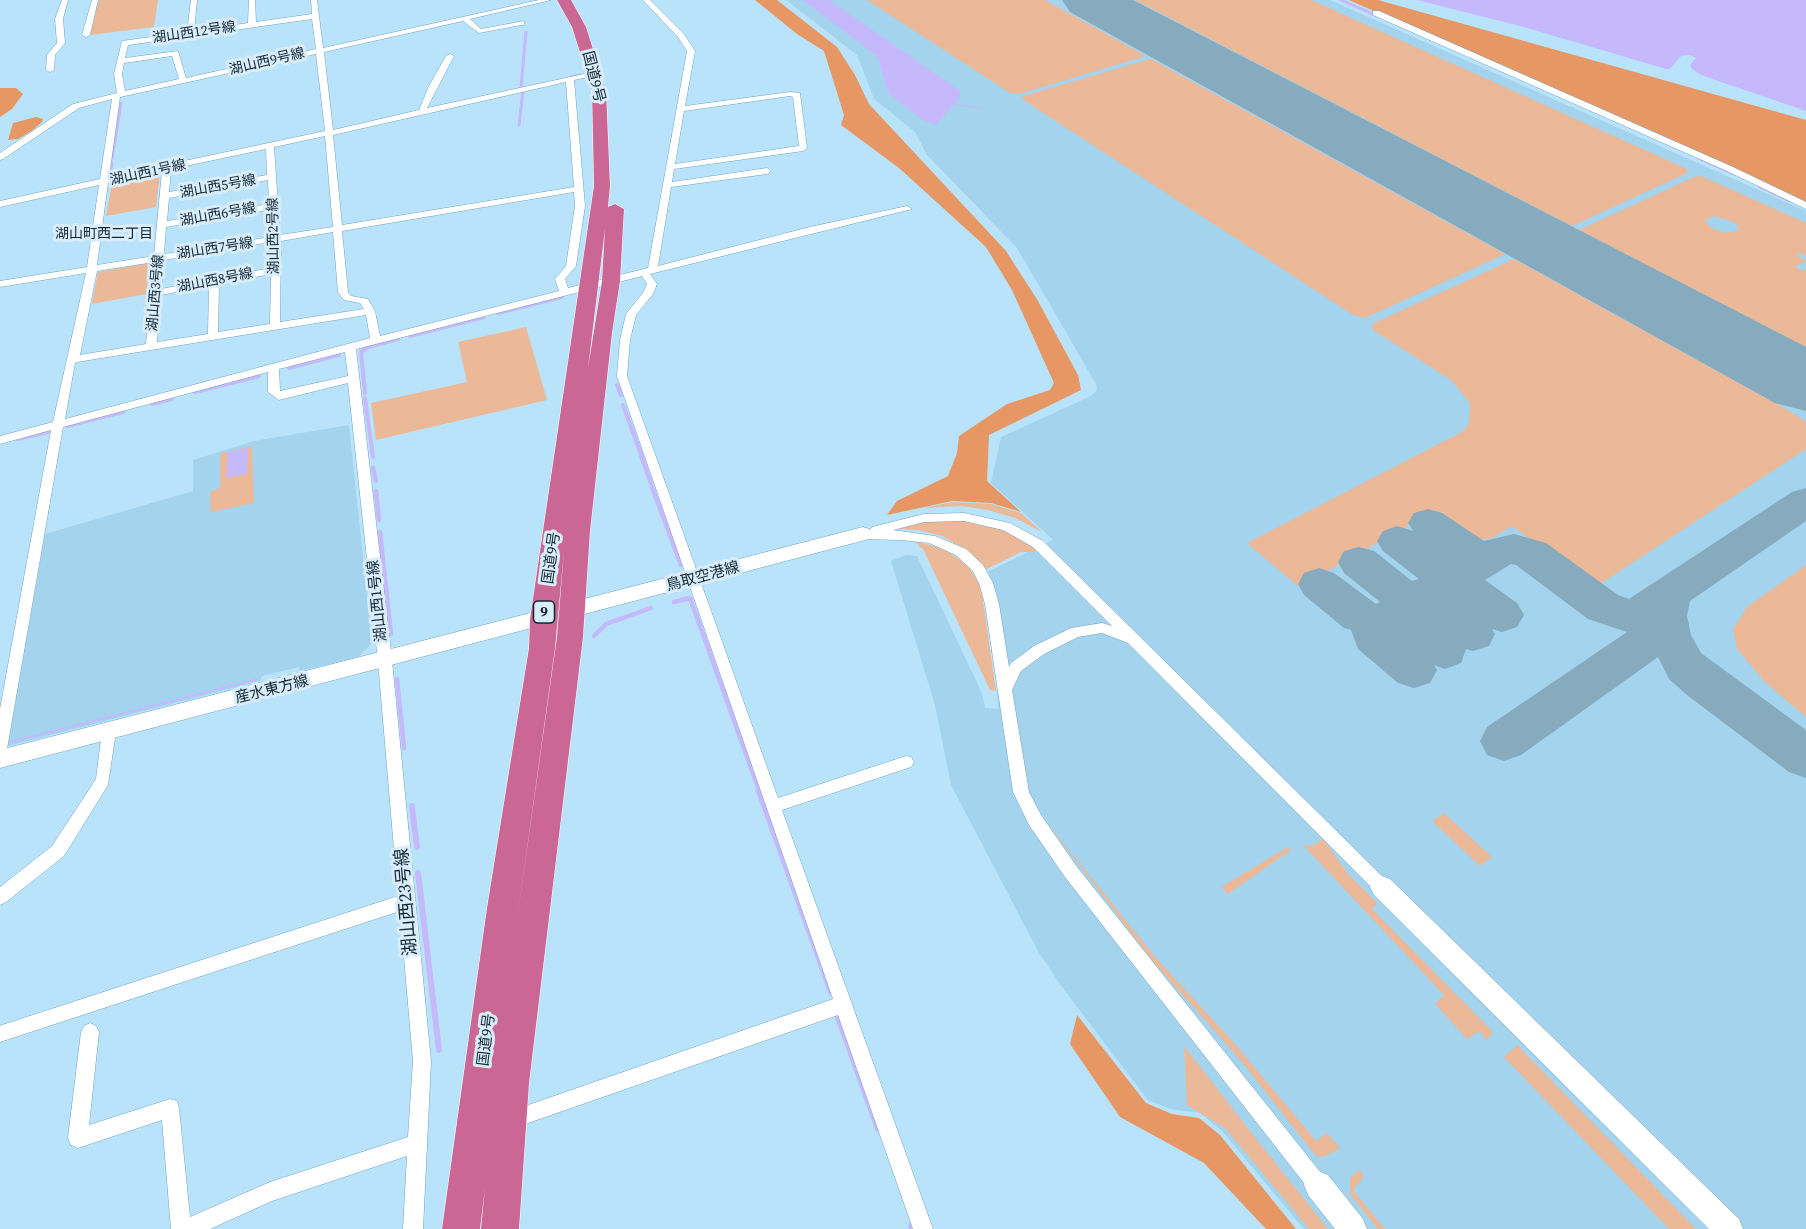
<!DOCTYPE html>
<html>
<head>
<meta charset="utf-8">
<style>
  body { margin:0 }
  canvas { display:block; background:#b9e3fb }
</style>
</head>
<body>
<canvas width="1806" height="1229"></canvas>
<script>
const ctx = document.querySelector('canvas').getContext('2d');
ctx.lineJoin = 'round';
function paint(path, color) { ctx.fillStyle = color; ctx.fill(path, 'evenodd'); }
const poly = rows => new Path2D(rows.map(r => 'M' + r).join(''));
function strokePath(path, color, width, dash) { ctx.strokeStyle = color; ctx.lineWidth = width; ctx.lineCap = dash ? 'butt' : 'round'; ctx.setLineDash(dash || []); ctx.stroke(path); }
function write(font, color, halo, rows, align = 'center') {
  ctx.font = font + ' "Source Serif 4","Noto Sans JP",serif'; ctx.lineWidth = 6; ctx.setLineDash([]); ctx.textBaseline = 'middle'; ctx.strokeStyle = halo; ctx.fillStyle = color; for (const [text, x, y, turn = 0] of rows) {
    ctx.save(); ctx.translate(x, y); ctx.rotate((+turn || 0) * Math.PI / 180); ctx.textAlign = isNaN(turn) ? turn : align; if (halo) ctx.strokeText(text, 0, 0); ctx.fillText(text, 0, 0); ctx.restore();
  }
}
paint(poly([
  [786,0,1330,0,1806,211,1806,1229,1304,1229,1222,1131,1200,1113,1170,1109,1148,1100,1062,987,1038,951,951,785,935,705,891,561,906,555,917,556,982,693,985,708,998,709,997,693,1012,692,987,572,1053,540,991,483,1001,437,1091,396,1097,390,1096,384,1017,248,927,155,915,132,874,99,857,55],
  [349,425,372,643,358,657,300,671,299,667,262,676,260,681,8,746,45,534,193,491,193,460,254,441]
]), '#a4d3ed');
paint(poly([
  [99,0,158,0,154,27,90,35],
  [867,0,1045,0,1146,56,1019,94,1010,93],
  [1135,0,1311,0,1687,169,1687,173,1572,226],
  [1150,59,1151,59,1505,254,1365,318,1353,315,1022,99,1024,96],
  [160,173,156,207,106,216,112,183],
  [1701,176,1806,223,1806,256,1800,253,1796,255,1806,261,1795,267,1802,271,1806,269,1806,347,1579,230,1694,177],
  [1714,216,1736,223,1739,230,1727,233,1711,228,1705,220],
  [1514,259,1791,412,1806,422,1806,449,1600,584,1590,581,1512,526,1490,539,1483,539,1473,537,1436,510,1299,587,1247,543,1462,432,1469,424,1470,403,1451,380,1373,330,1372,324],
  [150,263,146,294,92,304,98,272],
  [526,327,547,400,376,440,371,403,467,382,458,342],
  [252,446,254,503,211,512,210,492,220,488,220,454],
  [952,502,991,504,1021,513,1042,532,1015,518,988,510,961,506,923,508],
  [947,519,978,522,1009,532,1040,552,1021,552,985,570,971,553,942,536,918,530,899,529,899,527,924,521],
  [907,540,940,547,967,564,975,577,981,587,996,691,990,690,923,549,915,542],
  [1806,565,1806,717,1765,682,1737,649,1733,629,1747,607],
  [1444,813,1492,857,1480,866,1432,821],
  [1043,818,1156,958,1234,1043,1316,1141,1327,1133,1340,1148,1324,1157,1316,1156,1242,1062,1152,960],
  [1323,839,1348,874,1377,903,1372,909,1493,1032,1487,1040,1479,1031,1467,1039,1435,1004,1444,995,1303,845,1312,846],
  [1288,847,1291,850,1228,894,1221,887],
  [1517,1045,1696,1229,1669,1229,1504,1057],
  [1184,1046,1253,1135,1328,1229,1309,1229,1225,1128,1187,1105],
  [1359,1170,1364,1176,1353,1190,1385,1229,1378,1229,1350,1194,1350,1178]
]), '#ebb898');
paint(poly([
  [755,0,777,0,837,47,855,75,869,104,1006,251,1038,301,1078,375,1081,390,989,435,987,481,1021,512,991,503,952,501,887,515,897,501,948,476,957,453,959,436,1007,404,1050,390,1054,383,1012,290,986,247,899,168,841,125,844,115,824,51,797,34],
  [1349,0,1378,0,1806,120,1806,203],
  [0,88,16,88,23,94,12,109,0,117],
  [36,117,43,119,42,122,33,130,18,139,8,140,13,123],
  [1077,1015,1146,1103,1172,1114,1199,1118,1220,1135,1296,1229,1266,1229,1204,1163,1120,1117,1070,1044]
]), '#e69764');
paint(poly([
  [803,0,829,0,960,91,961,95,954,103,992,110,953,105,936,125,924,121,889,94,877,56],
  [1417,0,1806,0,1806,111,1701,75,1692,69,1690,65,1696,58,1690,55,1681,56,1670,69,1666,69,1524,27],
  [248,448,247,474,226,478,228,452],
  [258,678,258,680,11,743,11,741]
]), '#c5b9fc');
strokePath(poly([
  [1341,0,1377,16],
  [571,77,580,75],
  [521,88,526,32],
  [119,115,121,103],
  [519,125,523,91],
  [116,133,119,116],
  [1698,158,1734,174],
  [112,159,116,134],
  [110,174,112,163],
  [1760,187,1786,199]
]), '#c5b9fc', 3);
strokePath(poly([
  [1783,197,1788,200],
  [498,313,562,297],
  [410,336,484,317],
  [289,368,339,355],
  [617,385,621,395],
  [195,392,259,376],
  [365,393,361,352,368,347,398,339],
  [365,398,373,457],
  [152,404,172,399],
  [623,405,642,457],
  [67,426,123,412],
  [17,439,48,432]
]), '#c5b9fc', 4);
strokePath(poly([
  [641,455,651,483],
  [373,468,376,481],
  [652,487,681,565],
  [376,491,379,520],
  [380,532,391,634],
  [674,602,690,598,760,793],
  [594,636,606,624,651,608],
  [397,679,404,748]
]), '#c5b9fc', 4.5);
strokePath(poly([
  [759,791,831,992],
  [412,806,417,847],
  [418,873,439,1050],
  [838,1017,878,1129],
  [911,1226,912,1229]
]), '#c5b9fc', 6);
paint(poly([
  [1806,371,1806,394,1793,391,1788,382,1793,374,1806,371],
  [1806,488,1806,521,1690,601,1687,616,1691,635,1701,653,1806,730,1806,778,1789,772,1687,695,1669,679,1658,657,1521,755,1504,761,1487,755,1480,741,1487,727,1627,632,1588,619,1516,565,1511,564,1485,580,1517,603,1524,615,1517,627,1502,632,1492,629,1495,634,1489,646,1473,651,1466,649,1461,663,1445,669,1434,665,1437,670,1430,683,1414,688,1398,683,1358,649,1351,630,1344,628,1304,595,1298,584,1304,573,1319,568,1334,573,1376,604,1380,602,1344,573,1338,562,1344,551,1359,547,1374,551,1412,581,1419,579,1383,551,1377,541,1383,531,1397,526,1413,531,1408,523,1414,513,1428,509,1442,513,1484,541,1514,534,1546,543,1618,595,1629,599,1792,492,1806,488]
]), '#86aabe');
paint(poly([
  [1062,0,1133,0,1806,347,1806,411,1775,403,1070,12,1062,0]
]), '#86aabe');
const street = poly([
  [62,0,68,0,63,19,65,43,55,55,54,70,50,72,46,70,47,55,57,43,55,19,62,0],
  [92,0,98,0,90,35,86,37,82,35,92,0],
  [191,0,197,0,194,31,248,23,249,0,255,0,256,22,312,14,311,0,317,0,323,48,539,0,551,0,470,19,481,29,524,21,524,25,521,25,479,33,463,21,324,52,333,130,419,110,429,86,446,56,450,54,454,56,427,108,598,71,598,75,574,80,585,206,576,266,565,279,568,288,648,268,687,51,678,37,643,0,650,0,684,34,695,51,685,106,790,92,800,93,807,148,803,151,674,169,672,182,767,168,771,171,767,174,671,187,658,266,810,227,907,206,912,209,650,274,657,284,653,294,636,315,630,340,627,376,778,798,906,756,911,757,914,762,911,767,782,810,933,1229,913,1229,838,1015,511,1129,504,1127,502,1120,504,1113,511,1111,833,999,617,376,620,340,626,314,643,293,647,284,642,276,356,349,392,661,431,1061,423,1229,403,1229,407,1156,272,1201,210,1229,171,1229,162,1120,78,1148,71,1145,68,1138,81,1032,84,1026,90,1023,96,1026,99,1032,89,1125,170,1099,177,1101,179,1108,190,1217,270,1182,408,1137,413,1061,400,911,0,1042,0,1026,2,1025,398,896,378,661,348,383,279,400,268,392,268,372,63,427,7,749,5,753,0,755,0,709,51,430,0,444,0,436,53,422,86,273,0,287,0,281,87,267,99,185,0,207,0,201,100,179,112,99,79,108,3,159,0,160,0,153,73,104,117,93,114,74,122,41,187,32,191,0],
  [312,19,316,49,186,78,178,51,125,58,128,45,312,19],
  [316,54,325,131,109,177,120,97,316,54],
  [172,56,179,79,125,91,122,74,124,63,172,56],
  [566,82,574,187,342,225,333,135,566,82],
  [790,96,793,97,799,146,675,164,684,111,790,96],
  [325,136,333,227,280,235,274,147,325,136],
  [266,149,267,175,169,192,171,169,266,149],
  [162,171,154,256,97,265,108,183,162,171],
  [268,180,269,204,167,221,169,198,268,180],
  [574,192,575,206,566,266,555,279,559,291,380,336,375,311,368,299,351,296,348,292,342,231,574,192],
  [269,210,271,237,164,254,166,227,269,210],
  [333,232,338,292,344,300,360,303,364,309,280,322,281,241,333,232],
  [271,242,271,268,161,289,164,260,271,242],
  [154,262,146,344,80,355,97,271,154,262],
  [271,274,270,324,218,332,219,284,271,274],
  [209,286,208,334,157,342,161,295,209,286],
  [366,315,370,338,65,419,75,363,77,362,366,315],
  [345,352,348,376,280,391,279,369,345,352],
  [1373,11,1379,11,1733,167,1806,202,1806,209,1727,171,1373,15,1373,11],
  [964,513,1010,523,1043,541,1388,882,1390,887,1388,892,1382,895,1376,892,1128,643,1102,633,1078,637,1044,654,1021,671,1012,690,1029,792,1041,815,1077,867,1325,1178,1328,1185,1325,1192,1318,1195,1311,1192,1065,877,1029,825,1013,792,985,604,979,583,973,571,956,555,929,543,901,540,863,539,857,534,859,531,870,530,872,527,924,514,964,513],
  [964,521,1003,530,1033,547,1112,626,1102,623,1071,628,1034,646,1011,663,1009,667,999,604,993,583,983,565,966,549,935,536,893,530,924,522,964,521],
  [109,725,114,727,116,731,108,785,64,856,6,902,0,905,0,887,52,846,96,779,102,731,104,727,109,725]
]);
const secondary = poly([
  [863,527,869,529,872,534,869,539,0,768,0,750,863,527],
  [1382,876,1390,879,1739,1219,1743,1229,1709,1229,1374,895,1370,887,1374,879,1382,876],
  [1318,1171,1328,1175,1363,1219,1367,1229,1335,1229,1308,1195,1304,1185,1308,1175,1318,1171]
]);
const highway = poly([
  [557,0,571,0,586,27,606,90,610,186,608,207,615,204,624,209,620,281,612,333,590,531,583,637,529,1083,519,1229,481,1229,485,1188,480,1229,442,1229,487,908,529,648,530,619,594,186,592,90,572,27,557,0],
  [605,229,602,281,588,368,605,229],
  [564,551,557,637,516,927,555,648,564,551]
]);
strokePath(street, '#71a4c1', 1);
strokePath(secondary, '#71a4c1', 1);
strokePath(highway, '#fff', 1);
paint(street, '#fff');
paint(secondary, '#fff');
paint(highway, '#cb6795');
write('14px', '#112732', '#d8edf9', [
  ["湖山西12号線",194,33,-8],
  ["湖山西9号線",267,62,-13],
  ["湖山西1号線",148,173,-12],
  ["湖山西5号線",218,187,-10],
  ["湖山西6号線",218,215,-10],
  ["湖山西2号線",274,236,-91],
  ["湖山西7号線",215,249,-9],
  ["湖山西8号線",215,281,-11],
  ["湖山西3号線",156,293,-85]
]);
write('14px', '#112732', '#d8edf9', [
  ["湖山町西二丁目",104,234]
]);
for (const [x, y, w] of [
  [544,612,21]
]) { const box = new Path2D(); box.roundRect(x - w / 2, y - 11, w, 22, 4.5); ctx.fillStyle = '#d8edf9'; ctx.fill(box); strokePath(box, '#112732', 1.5); }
write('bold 14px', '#112732', null, [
  ["9",544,612]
]);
write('15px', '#112732', '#d8edf9', [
  ["国道9号",593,77,76],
  ["国道9号",552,558,-82],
  ["鳥取空港線",703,577,-15],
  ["湖山西1号線",378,601,-96],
  ["産水東方線",272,690,-14],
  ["国道9号",487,1040,-83]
]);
write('18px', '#112732', '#d8edf9', [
  ["湖山西23号線",407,902,-95]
]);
</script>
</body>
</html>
